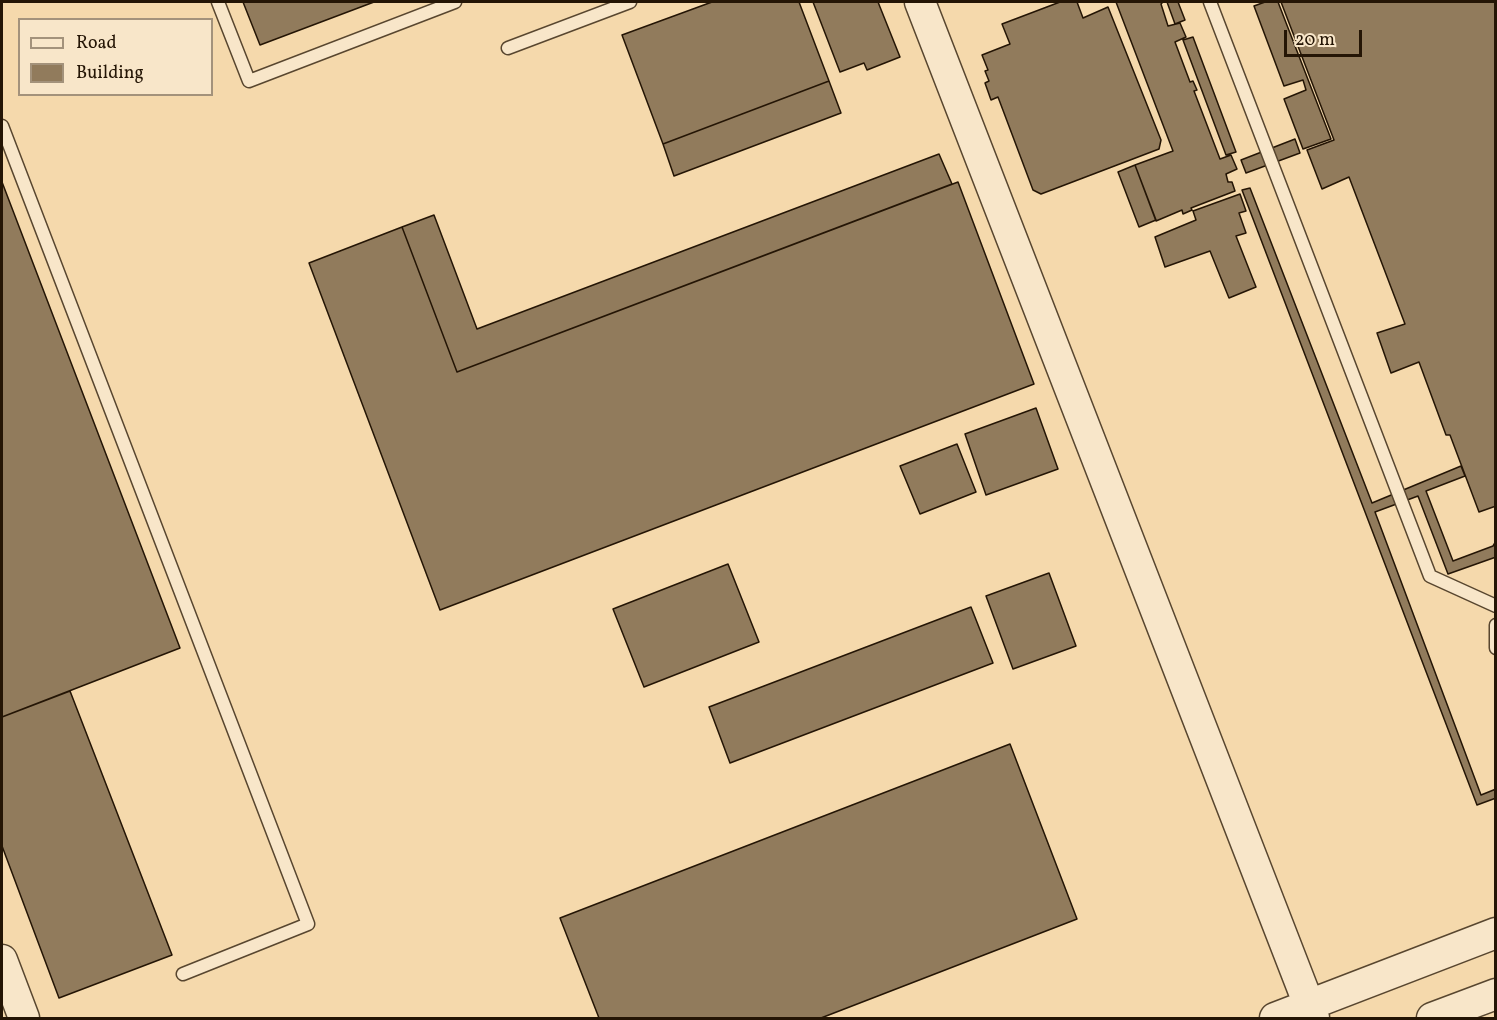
<!DOCTYPE html>
<html>
<head>
<meta charset="utf-8">
<style>
  body { margin:0 }
  #map { position:relative; width:1497px; height:1020px; overflow:hidden; background:#f5d9ac; font-family:Vollkorn,serif }
  canvas { display:block }
  .frame { position:absolute; inset:0; border:3px solid #241505; pointer-events:none }
  .legend { position:absolute; left:18px; top:18px; width:195px; height:78px; box-sizing:border-box; background:#f8e6c9; border:2px solid #a3927b; margin:0; padding:8px 10px; list-style:none; font-size:18px; color:#241505 }
  .legend li { display:flex; align-items:center; gap:12px; height:30px }
  .legend b { width:30px; border:2px solid #a3927b }
  .scale { position:absolute; left:1284px; top:30px; width:78px; height:27px; box-sizing:border-box; border:3px solid #241505; border-top:0; padding-left:8px; font-size:18px; line-height:21px; white-space:nowrap; color:#241505; -webkit-text-stroke:4px #f8e6c9; paint-order:stroke }
</style>
</head>
<body>
<div id="map">
<canvas width="1497" height="1020"></canvas>
<div class="frame"></div>
<ul class="legend">
<li><b style="height:8px;background:#f8e6c9"></b>Road</li>
<li><b style="height:16px;background:#917b5c"></b>Building</li>
</ul>
<div class="scale">20 m</div>
</div>
<script>
const ctx = document.querySelector('canvas').getContext('2d');
ctx.lineJoin = 'round';
function paint(path, color) { ctx.fillStyle = color; ctx.fill(path, 'evenodd'); }
const poly = rows => new Path2D(rows.map(r => 'M' + r).join(''));
function strokePath(path, color, width, dash) { ctx.strokeStyle = color; ctx.lineWidth = width; ctx.lineCap = dash ? 'butt' : 'round'; ctx.setLineDash(dash || []); ctx.stroke(path); }
const building = poly([
  [243,2,374,2,260,45,243,2],
  [712,2,799,2,829,81,663,144,622,35,712,2],
  [813,2,878,2,900,57,867,70,864,63,840,72,813,2],
  [1060,2,1077,2,1083,18,1108,7,1161,140,1159,149,1041,194,1033,190,998,97,991,100,985,83,989,81,985,71,988,70,982,55,1010,44,1002,24,1060,2],
  [1116,2,1163,2,1161,4,1168,26,1180,23,1186,37,1175,42,1190,82,1193,81,1197,90,1194,91,1220,159,1231,155,1237,169,1226,174,1228,182,1232,182,1235,191,1191,208,1192,210,1183,214,1182,210,1156,221,1135,165,1173,151,1116,2],
  [1167,2,1178,2,1185,20,1175,24,1167,2],
  [1265,2,1278,2,1331,139,1303,149,1284,99,1306,90,1303,80,1284,86,1254,6,1265,2],
  [1281,2,1496,2,1496,506,1479,512,1450,435,1446,435,1419,362,1391,373,1377,333,1405,324,1349,177,1322,189,1307,150,1334,140,1281,2],
  [1193,37,1236,152,1226,155,1183,40,1193,37],
  [829,81,841,113,674,176,663,144,829,81],
  [1295,139,1300,153,1246,173,1241,160,1295,139],
  [939,154,952,184,457,372,402,227,434,215,477,329,939,154],
  [1135,165,1156,220,1139,227,1118,172,1135,165],
  [2,182,180,648,2,717,2,182],
  [958,182,1034,384,440,610,309,263,402,227,457,372,958,182],
  [1250,188,1372,503,1461,466,1465,476,1426,491,1453,561,1493,546,1496,541,1496,557,1448,574,1418,496,1375,512,1481,795,1496,789,1496,798,1477,805,1242,190,1250,188],
  [1240,194,1246,211,1239,213,1246,233,1236,236,1256,287,1229,298,1210,251,1165,267,1155,237,1196,220,1193,211,1240,194],
  [1036,408,1058,469,986,495,965,434,1036,408],
  [957,444,976,492,920,514,900,466,957,444],
  [728,564,759,642,644,687,613,609,728,564],
  [1049,573,1076,646,1013,669,986,596,1049,573],
  [971,607,993,663,730,763,709,707,971,607],
  [70,691,172,955,59,998,2,846,2,717,70,691],
  [1010,744,1077,919,821,1018,599,1018,560,918,1010,744]
]);
paint(building, '#917b5c');
strokePath(building, '#241505', 1.5);
const service = poly([
  [218,2,249,81,455,2],
  [1210,2,1430,576,1496,606],
  [508,48,630,2],
  [2,126,308,924,183,974],
  [1496,625,1496,648]
]);
const tertiary = poly([
  [920,2,1314,1018],
  [2,960,24,1018],
  [1275,1018,1496,933],
  [1432,1018,1496,994]
]);
strokePath(service, '#58462f', 15);
strokePath(tertiary, '#58462f', 33);
strokePath(service, '#f8e6c9', 12);
strokePath(tertiary, '#f8e6c9', 30);
</script>
</body>
</html>
